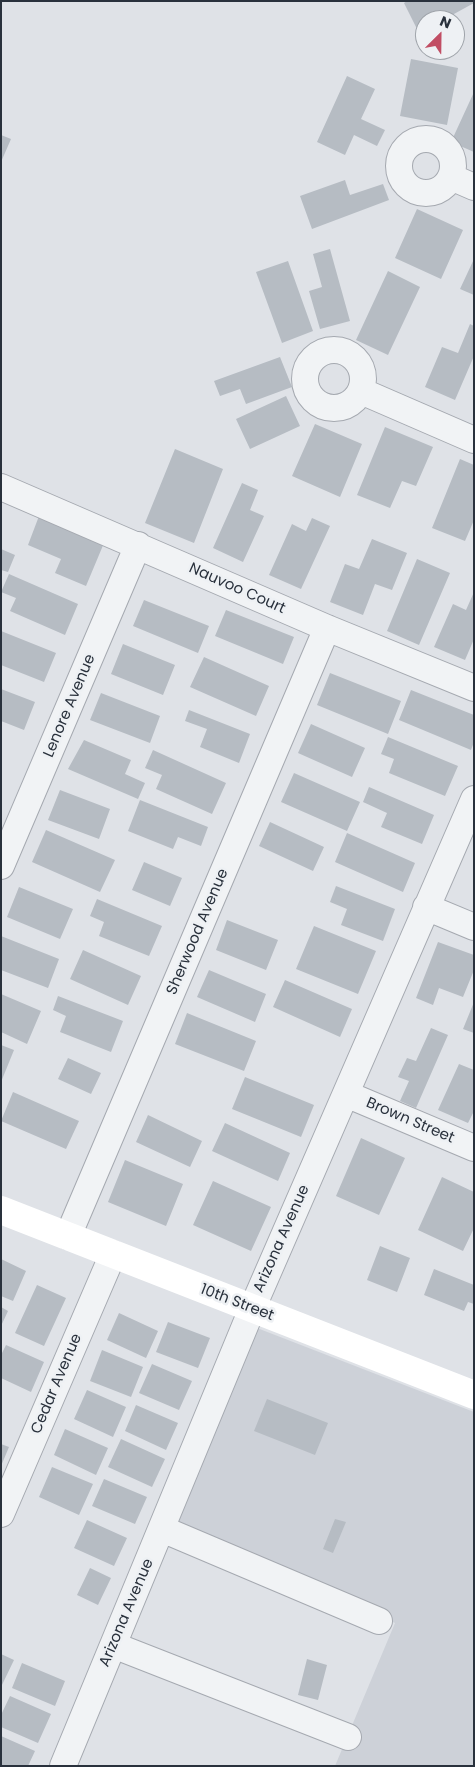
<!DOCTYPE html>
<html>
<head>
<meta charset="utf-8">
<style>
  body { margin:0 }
  #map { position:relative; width:475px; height:1767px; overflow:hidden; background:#dfe2e7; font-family:Poppins,sans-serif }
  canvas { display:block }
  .frame { position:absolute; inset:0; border:2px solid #29313c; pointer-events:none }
  .north { position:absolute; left:415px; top:10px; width:50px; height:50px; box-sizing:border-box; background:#eef1f4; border:1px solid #9fa4aa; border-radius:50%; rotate:23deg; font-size:14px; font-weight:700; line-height:20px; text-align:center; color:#29313c }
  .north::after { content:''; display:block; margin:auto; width:18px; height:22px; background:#c14e64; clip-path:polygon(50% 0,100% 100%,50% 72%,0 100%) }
</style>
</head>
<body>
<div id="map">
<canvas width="475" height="1767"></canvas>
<div class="frame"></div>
<div class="north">N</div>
</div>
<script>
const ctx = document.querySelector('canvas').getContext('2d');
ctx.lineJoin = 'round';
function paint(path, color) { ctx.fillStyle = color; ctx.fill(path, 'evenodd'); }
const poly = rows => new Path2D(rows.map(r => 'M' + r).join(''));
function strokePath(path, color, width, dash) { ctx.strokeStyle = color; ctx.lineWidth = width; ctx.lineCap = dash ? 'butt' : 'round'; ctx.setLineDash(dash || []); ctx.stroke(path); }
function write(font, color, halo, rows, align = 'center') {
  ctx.font = font + ' Poppins,sans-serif'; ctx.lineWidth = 5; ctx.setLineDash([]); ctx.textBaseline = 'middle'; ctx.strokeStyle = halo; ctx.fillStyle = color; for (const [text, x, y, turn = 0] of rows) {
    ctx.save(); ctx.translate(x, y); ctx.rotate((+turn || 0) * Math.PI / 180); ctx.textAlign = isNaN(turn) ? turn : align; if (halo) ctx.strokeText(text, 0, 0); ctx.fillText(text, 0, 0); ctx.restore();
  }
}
paint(poly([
  [257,1328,474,1412,474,1766,335,1766,395,1623,168,1522]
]), '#cdd1d8');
paint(poly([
  [407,1,474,1,474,3,443,20,425,20,425,30,419,33,404,3],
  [411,59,458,68,447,125,400,116],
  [347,76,375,89,361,119,385,130,377,146,354,135,345,155,317,142],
  [474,92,474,152,451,142],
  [1,135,11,139,1,162],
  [345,180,350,195,383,184,389,200,312,229,300,196],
  [417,209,463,230,441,279,395,258],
  [330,249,350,321,320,329,309,291,322,287,313,254],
  [474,259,474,295,460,289],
  [288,261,313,331,282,343,256,272],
  [388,271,420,287,388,355,356,340],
  [470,324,474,326,474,356,455,400,425,387,442,347,458,353],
  [280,357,292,387,246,404,240,389,220,396,214,381],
  [286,396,300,426,250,449,236,419],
  [315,424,362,444,340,497,292,476],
  [385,427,433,447,416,486,402,481,390,508,357,495],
  [175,449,223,469,194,543,145,523],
  [460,459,474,465,474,520,465,541,432,528],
  [242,483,258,490,250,510,264,516,243,562,213,548],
  [39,516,104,543,86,586,55,573,61,559,28,545],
  [312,518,330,526,301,589,269,575,292,524,306,531],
  [372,539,407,553,392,590,375,584,363,615,330,602,345,564,359,569],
  [1,549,15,555,8,572,1,570],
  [417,559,450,573,419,645,387,631],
  [9,574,78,604,65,635,10,611,16,598,1,592],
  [474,592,474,639,465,660,434,647,453,604,466,610],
  [144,600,209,626,198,653,133,626],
  [226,610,294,637,283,664,215,636],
  [1,631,56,653,44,682,1,665],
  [123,644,175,665,163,695,111,674],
  [204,657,269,686,256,716,190,687],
  [330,673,401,701,388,734,317,705],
  [1,689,35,702,24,730,1,721],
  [411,690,474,715,474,742,471,750,399,720],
  [101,693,160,716,150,743,90,720],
  [189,710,250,734,239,763,200,747,207,729,185,721],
  [311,724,365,748,352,777,298,753],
  [388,737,458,766,445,796,389,773,394,759,381,754],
  [84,740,131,760,125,774,145,783,138,799,68,769],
  [153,750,226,783,212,814,156,789,162,775,145,768],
  [294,773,360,802,347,831,281,802],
  [369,787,434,815,422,844,381,827,387,813,363,802],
  [60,790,110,809,99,839,48,820],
  [140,800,208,827,201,846,178,837,173,849,128,831],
  [270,822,324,847,313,871,259,846],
  [46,830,115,860,100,892,32,862],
  [347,833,415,863,403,892,335,862],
  [144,862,182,878,170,906,132,890],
  [336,886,395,909,383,941,341,925,347,909,330,902],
  [19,887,73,909,60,939,7,917],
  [97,899,162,926,149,956,99,936,104,922,90,916],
  [227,920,278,940,266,970,216,950],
  [314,926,376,951,358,994,296,969],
  [1,936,59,959,48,988,1,970],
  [438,942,474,955,474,970,463,997,439,988,433,1005,416,998],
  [83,950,141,976,128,1005,70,979],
  [209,970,266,994,255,1022,197,997],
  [285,980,352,1009,340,1037,273,1007],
  [1,994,41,1011,27,1044,1,1032],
  [58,996,123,1021,111,1052,60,1032,66,1016,53,1010],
  [474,1002,474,1033,463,1029],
  [187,1013,256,1041,244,1071,175,1044],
  [431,1028,448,1035,416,1108,400,1101,409,1081,398,1077,407,1058,416,1061],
  [1,1045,14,1050,1,1082],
  [68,1058,101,1073,91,1094,58,1079],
  [459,1064,474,1070,474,1111,468,1123,438,1110],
  [245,1077,314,1105,301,1137,232,1109],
  [13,1092,79,1121,66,1149,1,1121],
  [148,1115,202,1141,190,1167,136,1142],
  [225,1123,290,1153,278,1181,212,1151],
  [361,1138,405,1158,379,1215,336,1196],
  [125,1160,183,1184,166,1226,108,1202],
  [442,1177,474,1192,474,1228,463,1251,418,1230],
  [213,1181,271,1207,251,1251,193,1225],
  [380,1246,410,1258,397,1292,367,1280],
  [1,1259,26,1271,13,1301,1,1296],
  [434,1269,474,1285,474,1304,468,1302,464,1311,424,1295],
  [37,1285,66,1298,44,1346,15,1333],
  [1,1307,8,1311,1,1326],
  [119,1313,158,1331,146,1358,107,1340],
  [168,1322,210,1338,198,1368,156,1352],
  [6,1345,44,1362,31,1392,1,1378,1,1355],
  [102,1350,143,1367,131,1397,90,1381],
  [152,1364,192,1381,179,1410,139,1393],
  [87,1390,126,1407,113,1437,74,1419],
  [267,1399,328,1423,315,1455,254,1431],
  [136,1405,178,1423,166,1450,125,1431],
  [65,1429,108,1448,96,1475,54,1455],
  [121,1439,165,1459,152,1487,108,1467],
  [1,1444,9,1447,1,1466],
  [52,1467,93,1484,79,1515,39,1497],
  [104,1479,147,1497,135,1524,92,1506],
  [335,1519,346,1522,333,1553,323,1549],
  [87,1520,127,1538,114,1566,74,1548],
  [90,1568,111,1578,98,1605,77,1595],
  [1,1654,14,1660,1,1687],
  [307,1659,327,1665,318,1700,298,1695],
  [22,1663,65,1681,55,1706,12,1688],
  [10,1696,51,1714,38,1743,1,1727,1,1715],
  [1,1736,35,1751,28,1766,1,1766]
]), '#b6bcc3');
const street = poly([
  '399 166a27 27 0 1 1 54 0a27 27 0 1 1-54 0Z',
  [451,177,474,187],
  '305 379a29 29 0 1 1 58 0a29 29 0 1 1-58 0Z',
  [361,391,474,440],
  [1,487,327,628,474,688],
  [1,866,138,545],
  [426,907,474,927],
  [346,1094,474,1148],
  [68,1236,327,628],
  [1,1514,113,1254],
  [162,1529,379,1621],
  [113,1645,348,1737],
  [63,1766,252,1309,474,799]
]);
strokePath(street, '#a5a9b0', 28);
strokePath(street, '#f1f3f5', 26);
strokePath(poly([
  [1,1210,474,1395]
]), '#fff', 28);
write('15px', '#29313c', '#eef1f4', [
  ["Nauvoo Court",237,589,24],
  ["Lenore Avenue",70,706,-67],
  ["Sherwood Avenue",198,932,-67],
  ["Brown Street",410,1121,23],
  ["Arizona Avenue",282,1239,-66],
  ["10th Street",237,1303,21],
  ["Cedar Avenue",57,1384,-67],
  ["Arizona Avenue",127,1613,-67]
]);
</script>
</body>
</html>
